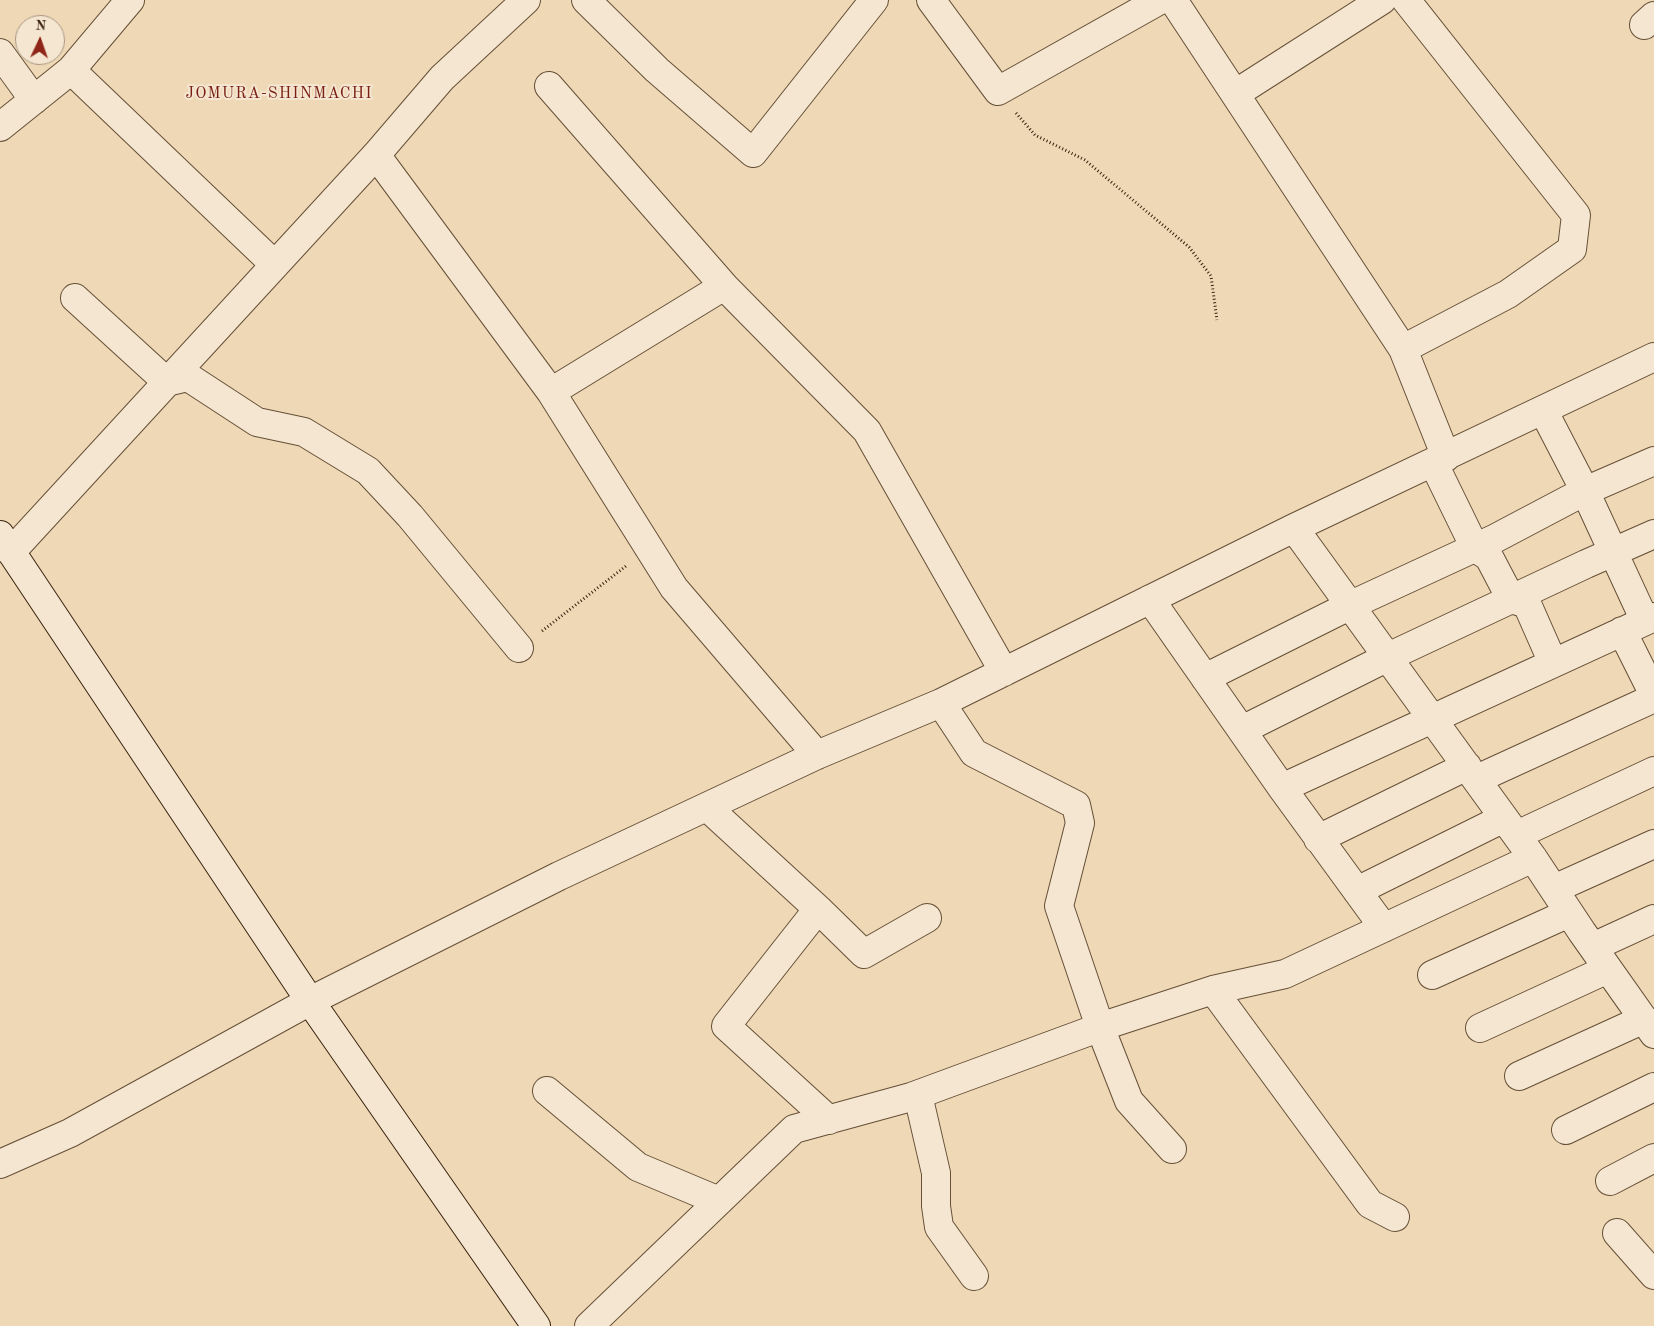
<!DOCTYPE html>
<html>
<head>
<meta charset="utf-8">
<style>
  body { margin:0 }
  #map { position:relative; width:1654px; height:1326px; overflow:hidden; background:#eed8b6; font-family:"Old Standard TT",serif }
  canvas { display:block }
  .north { position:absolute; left:15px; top:15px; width:50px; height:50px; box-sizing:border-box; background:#f4e6d0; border:1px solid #a99782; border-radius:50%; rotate:3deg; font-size:14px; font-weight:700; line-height:20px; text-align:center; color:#39210d }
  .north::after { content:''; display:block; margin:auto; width:18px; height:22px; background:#8f2418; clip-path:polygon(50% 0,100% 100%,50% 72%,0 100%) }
</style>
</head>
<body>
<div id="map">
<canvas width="1654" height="1326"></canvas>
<div class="north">N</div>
</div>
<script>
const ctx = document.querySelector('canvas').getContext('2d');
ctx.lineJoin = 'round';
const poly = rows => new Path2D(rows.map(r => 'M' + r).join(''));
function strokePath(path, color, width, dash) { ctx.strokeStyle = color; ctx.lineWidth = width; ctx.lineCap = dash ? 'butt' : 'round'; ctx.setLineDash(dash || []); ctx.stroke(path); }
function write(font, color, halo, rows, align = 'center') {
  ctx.font = font + ' "Old Standard TT",serif'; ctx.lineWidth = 4; ctx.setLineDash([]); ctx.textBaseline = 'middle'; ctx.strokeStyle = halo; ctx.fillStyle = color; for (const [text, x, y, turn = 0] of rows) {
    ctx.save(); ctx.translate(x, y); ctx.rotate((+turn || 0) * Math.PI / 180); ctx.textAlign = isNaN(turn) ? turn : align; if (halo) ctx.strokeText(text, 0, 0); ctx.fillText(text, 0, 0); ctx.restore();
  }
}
const street = poly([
  [586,0,657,70,753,153,874,0],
  [931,0,998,91,1160,0],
  [1173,0,1403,349,1446,457],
  [1644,25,1654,16],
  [0,53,34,100],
  [71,70,275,265],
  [549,86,724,286],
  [1235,94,1382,0],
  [0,127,71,70,130,0],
  [376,155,551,392,674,588,817,755],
  [75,298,167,382,188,377,257,422,304,432,368,471,410,516,519,648],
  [1403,349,1508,294,1572,249,1576,215,1406,0],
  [551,392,724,286,867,431,1004,672],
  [1543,410,1585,491,1645,621],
  [1433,462,1475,548,1489,557,1511,599,1527,604,1553,663],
  [1294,528,1533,858,1582,932,1654,1034],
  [11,552,376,155,442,78,526,0],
  [1150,599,1282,788,1384,928],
  [1622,631,1654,695],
  [1205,678,1351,605,1496,538,1585,491,1654,461],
  [941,703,974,753,1076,805,1080,823,1059,906,1100,1027,1129,1101,1172,1149],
  [1242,730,1388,657,1586,564,1654,534],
  [1477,779,1654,698],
  [1282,788,1654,617],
  [707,807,818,909],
  [1517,835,1654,771],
  [1318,839,1467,766],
  [1554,889,1654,844],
  [1357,891,1504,818],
  [1593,947,1654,919],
  [1432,975,1569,913],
  [1213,990,1370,1204,1395,1217],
  [1480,1028,1608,969],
  [1519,1076,1644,1019],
  [547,1091,638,1167,719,1201],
  [918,1095,936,1173,936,1206,939,1227,974,1276],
  [829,1120,726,1026,818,909,864,954,927,918],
  [1566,1130,1654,1087],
  [0,1164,70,1133,310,1001,559,876,817,755,941,703,1294,528,1654,357],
  [1610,1181,1654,1158],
  [1617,1233,1654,1275],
  [589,1326,794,1129,911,1097,1109,1024,1213,990,1285,974,1533,858]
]);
const secondary = poly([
  [0,535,310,1001,536,1326]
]);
strokePath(street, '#664f37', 30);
strokePath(secondary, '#39210d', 30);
strokePath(poly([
  [1016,113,1035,135,1085,160,1189,247,1211,276,1217,320],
  [542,631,626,566]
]), '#39210d', 3, [1, 2.5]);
strokePath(street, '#f4e6d0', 28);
strokePath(secondary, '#f4e6d0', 28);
ctx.letterSpacing = '1px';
write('16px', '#7a1f14', '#f4e6d0', [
  ["JOMURA-SHINMACHI",279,94]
]);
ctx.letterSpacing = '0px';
</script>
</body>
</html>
